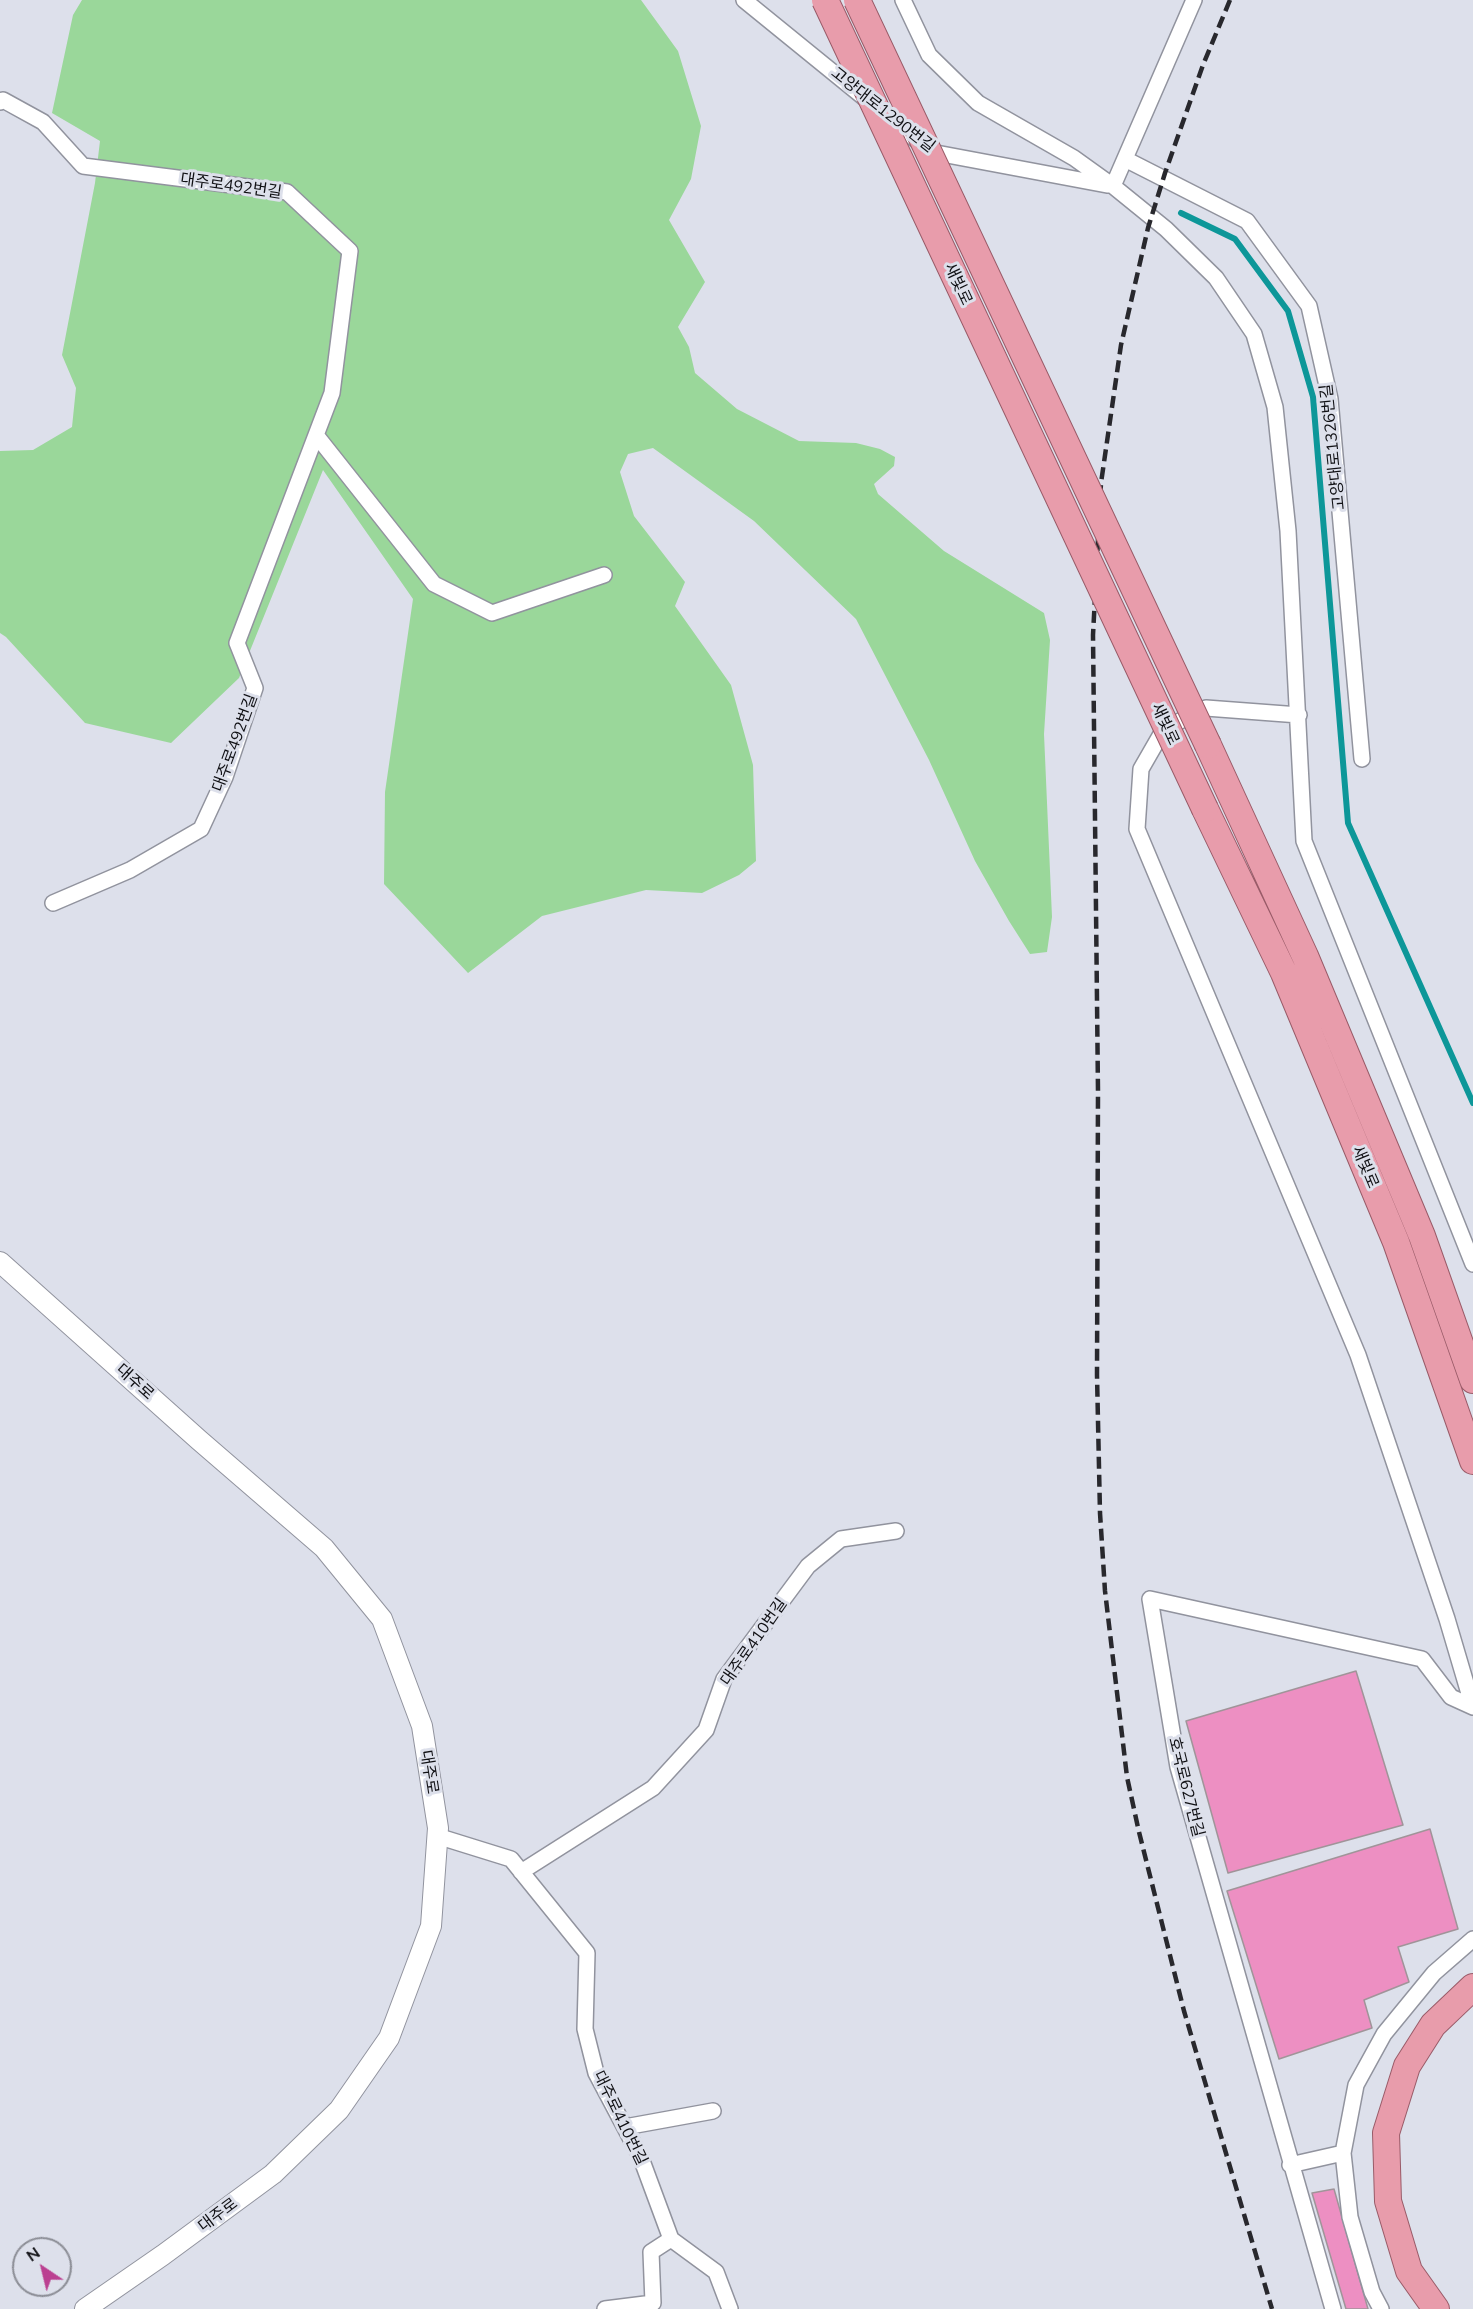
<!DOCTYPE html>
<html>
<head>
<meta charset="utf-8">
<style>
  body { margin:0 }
  #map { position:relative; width:1473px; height:2309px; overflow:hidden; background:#dde0eb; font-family:Mulish,sans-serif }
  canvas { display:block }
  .north { position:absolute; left:12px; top:2237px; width:60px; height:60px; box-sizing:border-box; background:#dde0eb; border:2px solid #8b8d95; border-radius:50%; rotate:325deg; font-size:16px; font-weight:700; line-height:24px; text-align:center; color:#101014 }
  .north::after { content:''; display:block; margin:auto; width:21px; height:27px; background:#bb4091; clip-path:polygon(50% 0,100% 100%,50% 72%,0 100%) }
</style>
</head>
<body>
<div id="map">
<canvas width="1473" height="2309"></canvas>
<div class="north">N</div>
</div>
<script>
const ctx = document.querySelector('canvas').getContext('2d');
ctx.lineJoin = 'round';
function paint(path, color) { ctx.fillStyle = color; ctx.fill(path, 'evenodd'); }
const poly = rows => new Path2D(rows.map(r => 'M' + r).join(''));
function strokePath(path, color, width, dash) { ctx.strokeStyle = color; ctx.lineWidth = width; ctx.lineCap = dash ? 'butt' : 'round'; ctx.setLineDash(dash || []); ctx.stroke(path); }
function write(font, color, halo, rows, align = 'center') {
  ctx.font = font + ' Mulish,"Noto Sans KR",sans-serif'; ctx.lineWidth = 6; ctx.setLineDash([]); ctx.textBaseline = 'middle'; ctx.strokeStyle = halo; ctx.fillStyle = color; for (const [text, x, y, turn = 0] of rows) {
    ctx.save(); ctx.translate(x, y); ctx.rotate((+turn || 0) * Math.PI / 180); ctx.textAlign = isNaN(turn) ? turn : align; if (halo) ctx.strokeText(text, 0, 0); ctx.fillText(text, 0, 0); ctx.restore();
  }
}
paint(poly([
  [82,0,641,0,678,51,701,126,691,179,669,220,705,282,678,327,689,347,695,373,737,409,799,441,856,443,880,449,895,457,894,466,874,484,878,494,944,551,1044,613,1050,640,1044,734,1052,917,1047,952,1030,954,1009,921,975,861,929,760,856,619,754,521,653,448,628,454,620,472,634,516,685,582,675,606,731,685,753,765,756,861,739,875,702,893,646,890,542,916,468,973,384,884,385,792,413,599,323,470,239,678,171,743,85,723,6,637,0,633,0,451,33,450,72,427,76,388,62,355,95,183,100,141,52,113,73,15]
]), '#9ad79a');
strokePath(poly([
  [1181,213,1235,239,1288,311,1313,397,1348,823,1473,1103]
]), '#0d9799', 6);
const building = poly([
  [1356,1671,1403,1825,1228,1873,1186,1721,1356,1671],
  [1430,1829,1458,1929,1398,1947,1409,1982,1364,2000,1372,2028,1279,2059,1227,1891,1430,1829],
  [1334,2189,1368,2309,1346,2309,1312,2193,1334,2189]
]);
paint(building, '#ed8fc2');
strokePath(building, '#a09499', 1.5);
const minor = poly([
  [744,0,931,152,1107,185],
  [903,0,929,55,978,103,1074,158,1113,186,1166,229,1216,278,1254,334,1275,407,1288,531,1304,841,1473,1264],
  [0,102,3,100,43,122,83,166,287,192,350,251,332,393,237,643,255,688,225,777,201,829,130,870,53,903],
  [1125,159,1247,221,1309,306,1330,399,1362,759],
  [1113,186,1194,0],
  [316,435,434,584,492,613,604,575],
  [1299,715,1206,708,1164,729,1141,769,1137,829,1358,1355,1447,1619,1473,1707],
  [437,1836,511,1859,587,1953,585,2029,596,2073,641,2158,671,2239,716,2272,730,2309],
  [521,1872,653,1788,706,1730,724,1679,808,1566,841,1539,896,1531],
  [625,2127,713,2111],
  [1290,2165,1343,2153],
  [605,2309,653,2303,651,2252,671,2239],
  [1333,2309,1178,1767,1150,1599,1422,1659,1451,1697,1473,1707],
  [1381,2309,1372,2292,1350,2217,1343,2153,1356,2085,1384,2034,1434,1973,1473,1939]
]);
const tertiary = poly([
  [0,1262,199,1440,324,1548,382,1619,422,1726,438,1828,431,1926,389,2038,339,2110,273,2174,163,2255,85,2309]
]);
const trunk = poly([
  [1208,745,1305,956,1422,1236,1473,1380],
  [1205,809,1284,973,1396,1242,1473,1461],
  [1436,2309,1409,2271,1388,2201,1386,2133,1407,2066,1433,2025,1473,1987]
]);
strokePath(minor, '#91939e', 18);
strokePath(tertiary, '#91939e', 22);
strokePath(trunk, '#995b68', 28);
strokePath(minor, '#fff', 15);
strokePath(tertiary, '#fff', 20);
strokePath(trunk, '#e89cab', 26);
strokePath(poly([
  [1230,0,1203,65,1165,173,1148,228,1121,345,1101,483,1093,635,1098,1092,1097,1375,1100,1513,1105,1591,1127,1777,1139,1832,1184,2011,1272,2309]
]), '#28282d', 4.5, [12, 6]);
const trunkBridge = poly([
  [825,0,1205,809],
  [857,0,1208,745]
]);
strokePath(trunkBridge, '#995b68', 28, []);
strokePath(trunkBridge, '#e89cab', 26);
write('16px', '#101014', '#dde0eb', [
  ["고양대로1290번길",883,110,38],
  ["대주로492번길",231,186,8],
  ["새빛로",958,284,65],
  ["고양대로1326번길",1333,447,-96],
  ["새빛로",1165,724,65],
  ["대주로492번길",235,743,-70],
  ["새빛로",1365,1167,67],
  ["대주로",135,1382,42],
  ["대주로410번길",754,1642,-55],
  ["대주로",429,1772,81],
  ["호국로627번길",1186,1787,76],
  ["대주로410번길",620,2118,64],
  ["대주로",218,2215,-37]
]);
</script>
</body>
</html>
